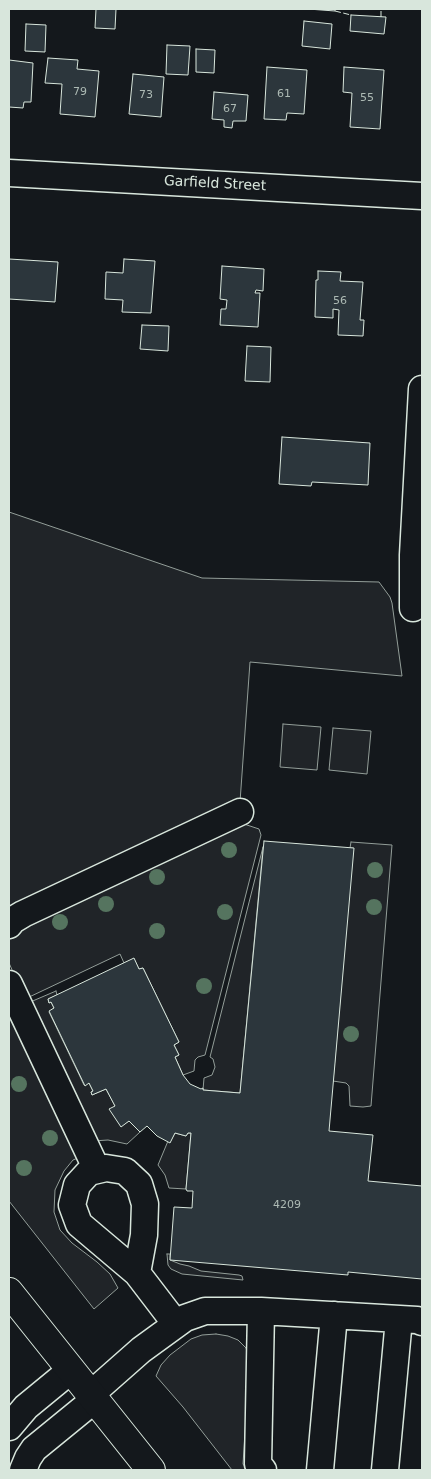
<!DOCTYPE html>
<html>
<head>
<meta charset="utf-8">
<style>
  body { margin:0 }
  #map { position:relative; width:431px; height:1479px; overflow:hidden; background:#14181c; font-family:"DejaVu Sans",sans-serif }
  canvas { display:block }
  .frame { position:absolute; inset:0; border:10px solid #d8e6dc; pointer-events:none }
</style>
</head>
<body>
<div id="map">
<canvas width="431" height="1479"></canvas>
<div class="frame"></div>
</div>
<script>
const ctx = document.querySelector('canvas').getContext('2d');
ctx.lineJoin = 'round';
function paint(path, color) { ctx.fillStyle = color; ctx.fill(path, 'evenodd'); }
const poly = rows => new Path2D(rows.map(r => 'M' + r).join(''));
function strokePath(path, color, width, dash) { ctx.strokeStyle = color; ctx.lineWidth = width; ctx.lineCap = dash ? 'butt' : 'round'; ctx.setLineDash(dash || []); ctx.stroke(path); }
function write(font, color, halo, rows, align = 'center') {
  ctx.font = font + ' "DejaVu Sans",sans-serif'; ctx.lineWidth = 4; ctx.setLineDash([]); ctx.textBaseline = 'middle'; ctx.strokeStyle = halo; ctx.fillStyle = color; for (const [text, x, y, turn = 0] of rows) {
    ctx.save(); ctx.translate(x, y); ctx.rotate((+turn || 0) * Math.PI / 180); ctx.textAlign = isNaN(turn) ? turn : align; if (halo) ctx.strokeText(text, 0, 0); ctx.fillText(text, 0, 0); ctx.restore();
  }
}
const green = poly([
  [9,512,202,578,379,582,390,597,392,603,402,676,250,662,240,802,9,911,9,512],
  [283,724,321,727,317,770,280,767,283,724],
  [333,728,371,731,367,774,329,770,333,728],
  [241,823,259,829,261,835,205,1055,198,1057,195,1060,194,1071,183,1075,175,1057,179,1055,174,1045,179,1042,143,968,139,969,134,959,124,963,120,954,25,999,9,963,9,938,12,933,241,823],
  [351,842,392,845,371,1106,363,1107,350,1106,349,1086,346,1083,333,1081,353,848,350,848,351,842],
  [263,847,240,1093,203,1090,204,1078,212,1075,215,1067,213,1059,210,1057,263,847],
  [56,991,57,995,48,999,49,1003,51,1002,54,1008,49,1012,84,1085,89,1083,93,1091,91,1092,92,1095,106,1089,115,1106,121,1126,129,1121,140,1132,127,1144,108,1140,93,1141,28,1003,56,991],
  [9,1001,78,1158,73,1160,64,1171,55,1190,54,1212,60,1230,72,1243,97,1262,110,1274,118,1288,94,1309,9,1201,9,1001],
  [175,1133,186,1136,188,1133,191,1133,186,1189,169,1188,165,1175,158,1165,168,1141,170,1142,175,1133],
  [167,1254,170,1254,170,1260,180,1264,189,1266,201,1271,239,1275,242,1276,243,1280,182,1274,171,1269,168,1265,167,1254],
  [216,1334,228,1336,238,1340,246,1348,248,1355,249,1372,243,1464,247,1470,232,1470,183,1407,156,1376,161,1365,170,1355,191,1339,202,1335,216,1334]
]);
paint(green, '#202428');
strokePath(green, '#939e99', 1);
const building = poly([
  [96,9,116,9,115,29,95,28,96,9],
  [308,9,335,9,335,11,308,9],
  [351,15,386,17,384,34,350,31,351,15],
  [304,21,332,24,330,49,302,46,304,21],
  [26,24,46,25,45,52,25,51,26,24],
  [167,45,190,46,188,75,166,74,167,45],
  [196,49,215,50,214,73,196,72,196,49],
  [48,58,78,60,77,69,99,71,95,117,60,114,62,84,45,83,48,58],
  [9,60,33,63,31,102,24,102,23,108,9,107,9,60],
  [267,67,307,70,304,114,287,113,286,120,264,119,267,67],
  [344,67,384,70,380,129,350,127,352,93,343,92,344,67],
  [133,74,164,77,161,117,129,114,133,74],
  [214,92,248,95,246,121,233,121,232,128,224,127,224,120,212,119,214,92],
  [9,259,58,262,55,302,9,299,9,259],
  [124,259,155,261,151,313,122,312,123,300,105,299,106,272,123,273,124,259],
  [222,266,264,269,263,291,256,290,255,293,260,293,258,327,220,325,221,309,226,309,227,300,220,299,222,266],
  [318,271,341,272,340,281,363,282,360,320,364,320,363,336,338,335,339,310,333,309,333,318,315,317,316,280,318,280,318,271],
  [142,325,169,326,168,351,140,349,142,325],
  [247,346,271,347,270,382,245,381,247,346],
  [282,437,370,443,368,485,312,482,311,486,279,484,282,437],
  [264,841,354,848,329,1131,373,1135,368,1181,422,1186,422,1279,348,1272,348,1275,170,1260,174,1207,192,1208,193,1191,187,1191,186,1189,191,1133,188,1133,186,1136,175,1133,170,1143,157,1136,147,1126,140,1132,129,1121,121,1127,109,1109,115,1106,106,1089,92,1095,91,1092,93,1091,89,1083,85,1086,49,1011,54,1008,51,1002,49,1003,48,999,134,958,139,969,143,968,179,1042,174,1045,179,1055,175,1057,183,1075,190,1084,201,1089,203,1088,203,1090,240,1093,264,841]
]);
paint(building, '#2c363c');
strokePath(building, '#d8e6dc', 1);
const minor = poly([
  [9,173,422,196],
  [413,608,413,555,422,389],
  [9,925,13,920,23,914,240,812],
  [9,984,97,1170],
  [137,1273,144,1235,145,1204,139,1184,125,1171,106,1168,89,1172,77,1185,72,1205,79,1224,137,1273,176,1324],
  [261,1311,258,1464,263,1470],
  [90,1395,141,1350,185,1318,205,1311,261,1311,417,1320,422,1322],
  [9,1427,26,1407,71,1370],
  [23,1470,28,1458,34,1449,94,1400],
  [320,1470,334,1315],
  [385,1470,399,1319]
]);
const major = poly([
  [9,1292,151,1470]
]);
strokePath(minor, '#d8e6dc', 29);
strokePath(major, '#d8e6dc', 30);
strokePath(minor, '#14181c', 26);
strokePath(major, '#14181c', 28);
strokePath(poly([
  [335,11,351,15],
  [381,17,381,9]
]), '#d8e6dc', 1, [6, 2.5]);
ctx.fillStyle = '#55745f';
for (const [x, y] of [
  [229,850],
  [375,870],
  [157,877],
  [106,904],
  [374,907],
  [225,912],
  [60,922],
  [157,931],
  [204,986],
  [351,1034],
  [19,1084],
  [50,1138],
  [24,1168]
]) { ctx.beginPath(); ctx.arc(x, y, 8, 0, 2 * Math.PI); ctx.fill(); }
write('11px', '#adbab4', null, [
  ["79",80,92],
  ["61",284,94],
  ["73",146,95],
  ["55",367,98],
  ["67",230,109],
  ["56",340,301],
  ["4209",287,1205]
]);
write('14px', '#d8e6dc', '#14181c', [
  ["Garfield Street",215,184,3]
]);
</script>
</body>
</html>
